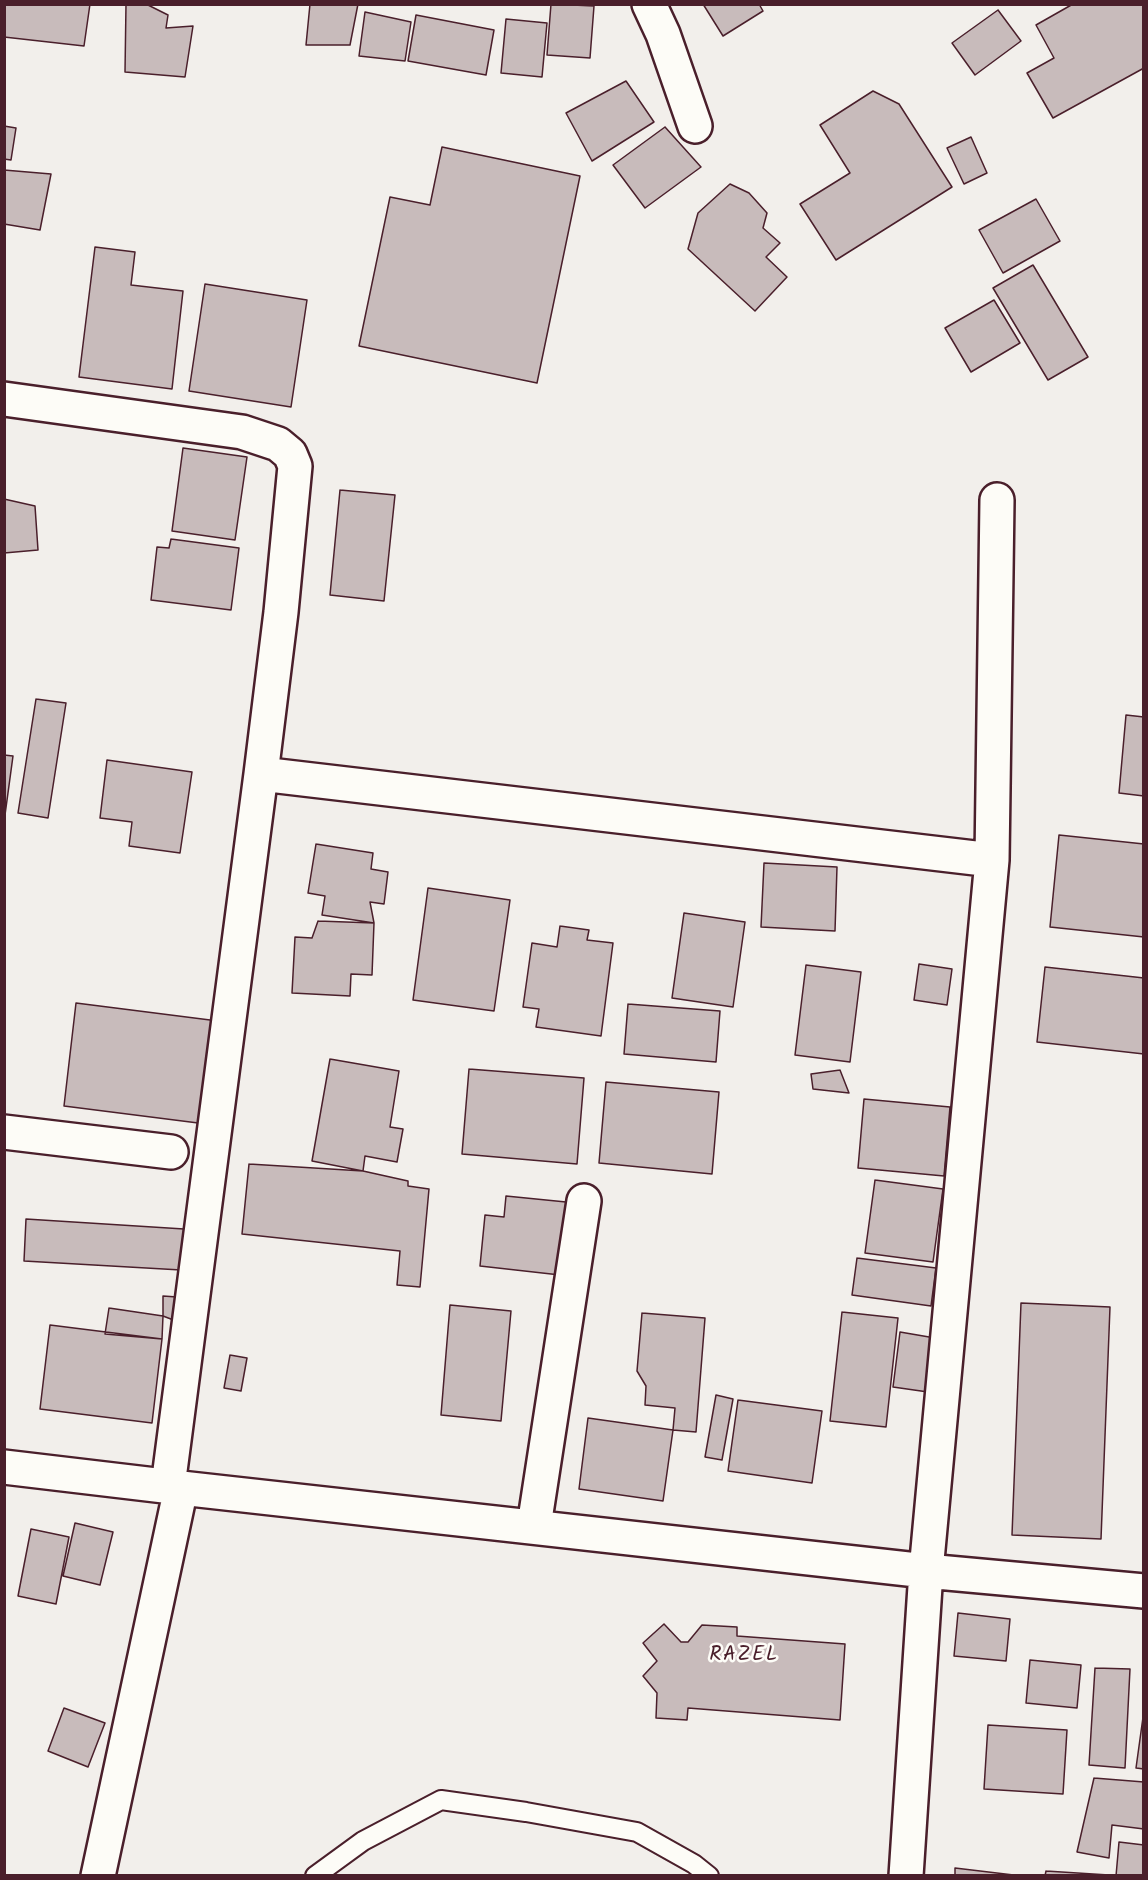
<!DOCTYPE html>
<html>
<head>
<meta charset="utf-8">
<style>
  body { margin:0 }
  #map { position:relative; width:1148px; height:1880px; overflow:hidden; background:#f2efeb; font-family:Kalam,sans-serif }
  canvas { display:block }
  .frame { position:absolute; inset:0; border:6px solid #4a1f2b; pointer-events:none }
</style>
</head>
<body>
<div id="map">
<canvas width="1148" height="1880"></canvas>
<div class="frame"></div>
</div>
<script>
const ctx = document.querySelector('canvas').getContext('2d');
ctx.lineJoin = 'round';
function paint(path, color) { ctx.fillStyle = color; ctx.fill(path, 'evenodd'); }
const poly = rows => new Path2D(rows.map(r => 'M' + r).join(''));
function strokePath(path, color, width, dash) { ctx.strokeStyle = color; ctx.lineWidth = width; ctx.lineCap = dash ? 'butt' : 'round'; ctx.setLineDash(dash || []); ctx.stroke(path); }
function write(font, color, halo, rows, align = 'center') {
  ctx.font = font + ' Kalam,sans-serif'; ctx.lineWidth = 5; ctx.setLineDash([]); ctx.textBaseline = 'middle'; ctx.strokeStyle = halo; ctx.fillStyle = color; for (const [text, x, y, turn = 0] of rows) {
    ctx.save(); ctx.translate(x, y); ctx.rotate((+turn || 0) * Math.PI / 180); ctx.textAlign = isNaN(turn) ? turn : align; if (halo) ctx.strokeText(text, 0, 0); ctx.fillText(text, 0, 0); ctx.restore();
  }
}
const building = poly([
  [4,4,90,4,84,46,4,37,4,4],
  [126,4,146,4,168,15,166,28,193,26,185,77,125,72,126,4],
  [310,4,358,4,350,45,306,45,310,4],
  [551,4,594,6,590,58,547,55,551,4],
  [703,4,759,4,763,11,723,36,703,4],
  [1073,4,1144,4,1144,68,1053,118,1027,73,1054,58,1036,25,1073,4],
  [998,10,1021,41,975,75,952,43,998,10],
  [365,12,411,22,405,61,359,56,365,12],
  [416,15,494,30,486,75,408,61,416,15],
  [506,19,547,23,542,77,501,73,506,19],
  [626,81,654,122,592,161,566,113,626,81],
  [873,91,899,104,952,187,836,260,800,204,850,173,820,125,873,91],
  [4,126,16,128,11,160,4,159,4,126],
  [665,127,701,167,645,208,613,165,665,127],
  [971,137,987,173,964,184,947,148,971,137],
  [442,147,580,176,537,383,359,346,390,197,430,205,442,147],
  [4,170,51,174,40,230,4,224,4,170],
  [730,184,749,193,767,213,763,228,780,243,766,257,787,277,755,311,688,249,698,213,730,184],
  [1036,199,1060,241,1003,273,979,230,1036,199],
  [95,247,135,252,131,285,183,291,172,389,79,377,95,247],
  [1033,265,1088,357,1048,380,993,288,1033,265],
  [205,284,307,300,291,407,189,391,205,284],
  [994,300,1020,343,971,372,945,328,994,300],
  [183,448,247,457,235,540,172,531,183,448],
  [340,490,395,495,384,601,330,595,340,490],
  [4,499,35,506,38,550,4,553,4,499],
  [171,539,239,548,231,610,151,600,157,547,169,548,171,539],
  [36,699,66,703,48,818,18,813,36,699],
  [1126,715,1144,717,1144,796,1119,793,1126,715],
  [4,755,13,756,5,815,4,815,4,755],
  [107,760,192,772,180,853,129,846,132,822,100,818,107,760],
  [1059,835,1144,844,1144,937,1050,927,1059,835],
  [316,844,373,853,371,869,388,872,384,904,370,902,374,923,322,915,325,896,308,893,316,844],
  [764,863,837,867,835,931,761,927,764,863],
  [428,888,510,900,494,1011,413,1000,428,888],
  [684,913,745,922,733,1007,672,998,684,913],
  [318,921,374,923,372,975,351,974,350,996,292,993,295,937,312,938,318,921],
  [560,926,589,930,587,940,613,943,601,1036,536,1027,539,1009,523,1007,532,943,557,947,560,926],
  [919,964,952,969,947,1005,914,1000,919,964],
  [806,965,861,972,850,1062,795,1055,806,965],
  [1045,967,1144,978,1144,1054,1037,1042,1045,967],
  [76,1003,218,1021,206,1124,64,1106,76,1003],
  [628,1004,720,1011,716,1062,624,1054,628,1004],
  [330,1059,399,1071,390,1127,403,1129,397,1162,365,1156,363,1171,312,1161,330,1059],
  [469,1069,584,1078,577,1164,462,1154,469,1069],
  [840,1070,849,1093,813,1089,811,1074,840,1070],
  [606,1082,719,1092,712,1174,599,1163,606,1082],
  [864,1099,950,1107,944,1176,858,1168,864,1099],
  [249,1164,363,1171,408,1181,408,1186,429,1189,420,1287,397,1285,400,1251,242,1234,249,1164],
  [875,1180,943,1189,933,1262,865,1253,875,1180],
  [506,1196,576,1203,569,1276,480,1266,485,1215,504,1217,506,1196],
  [26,1219,184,1229,181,1270,24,1261,26,1219],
  [857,1258,936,1268,931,1306,852,1295,857,1258],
  [163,1296,177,1297,176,1321,163,1316,163,1296],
  [1021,1303,1110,1307,1101,1539,1012,1535,1021,1303],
  [450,1305,511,1311,501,1421,441,1415,450,1305],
  [109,1308,163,1316,162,1339,105,1334,109,1308],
  [842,1312,898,1318,886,1427,830,1421,842,1312],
  [642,1313,705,1318,696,1432,673,1430,675,1408,645,1405,646,1386,637,1371,642,1313],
  [50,1325,162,1339,152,1423,40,1409,50,1325],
  [900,1332,935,1338,928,1392,893,1387,900,1332],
  [230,1355,247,1358,241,1391,224,1388,230,1355],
  [716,1395,733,1399,722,1460,705,1457,716,1395],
  [738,1400,822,1411,812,1483,728,1471,738,1400],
  [588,1418,673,1430,663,1501,579,1489,588,1418],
  [75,1523,113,1532,100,1585,63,1576,75,1523],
  [31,1529,69,1537,56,1604,18,1596,31,1529],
  [958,1613,1010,1619,1006,1661,954,1656,958,1613],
  [664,1624,681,1642,688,1642,702,1625,737,1627,737,1636,845,1644,840,1720,688,1708,687,1720,656,1718,657,1693,643,1676,657,1661,643,1643,664,1624],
  [1030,1660,1081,1665,1077,1708,1026,1703,1030,1660],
  [1095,1668,1130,1669,1125,1768,1089,1765,1095,1668],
  [64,1708,105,1723,88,1767,48,1751,64,1708],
  [1144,1710,1144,1769,1136,1768,1144,1710],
  [988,1725,1067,1730,1063,1794,984,1789,988,1725],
  [1094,1778,1144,1782,1144,1829,1112,1825,1109,1858,1077,1852,1094,1778],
  [1119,1842,1144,1845,1144,1876,1116,1876,1119,1842],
  [955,1868,1022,1876,955,1876,955,1868],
  [1046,1871,1109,1875,1109,1876,1045,1876,1046,1871]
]);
paint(building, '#c8bbbb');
strokePath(building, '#4a1f2b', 1.5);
const lane = poly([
  [315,1876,363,1841,441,1800,526,1812,637,1832,694,1864,709,1876]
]);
const street = poly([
  [649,4,663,34,695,126],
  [4,399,242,432,278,444,290,454,295,466,281,612,261,774,168,1486],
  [261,774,992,860],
  [4,1132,171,1152],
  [4,1467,181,1488,926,1571,1144,1591],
  [534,1526,584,1201],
  [98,1876,181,1488],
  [906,1876,926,1571,992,860,997,500]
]);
strokePath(lane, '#4a1f2b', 22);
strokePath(street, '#4a1f2b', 38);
strokePath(lane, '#fdfcf7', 18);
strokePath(street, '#fdfcf7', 33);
ctx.letterSpacing = '1.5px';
write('21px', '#4a1f2b', '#fdfcf7', [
  ["RAZEL",744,1656]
]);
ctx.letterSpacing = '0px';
</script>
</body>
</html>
